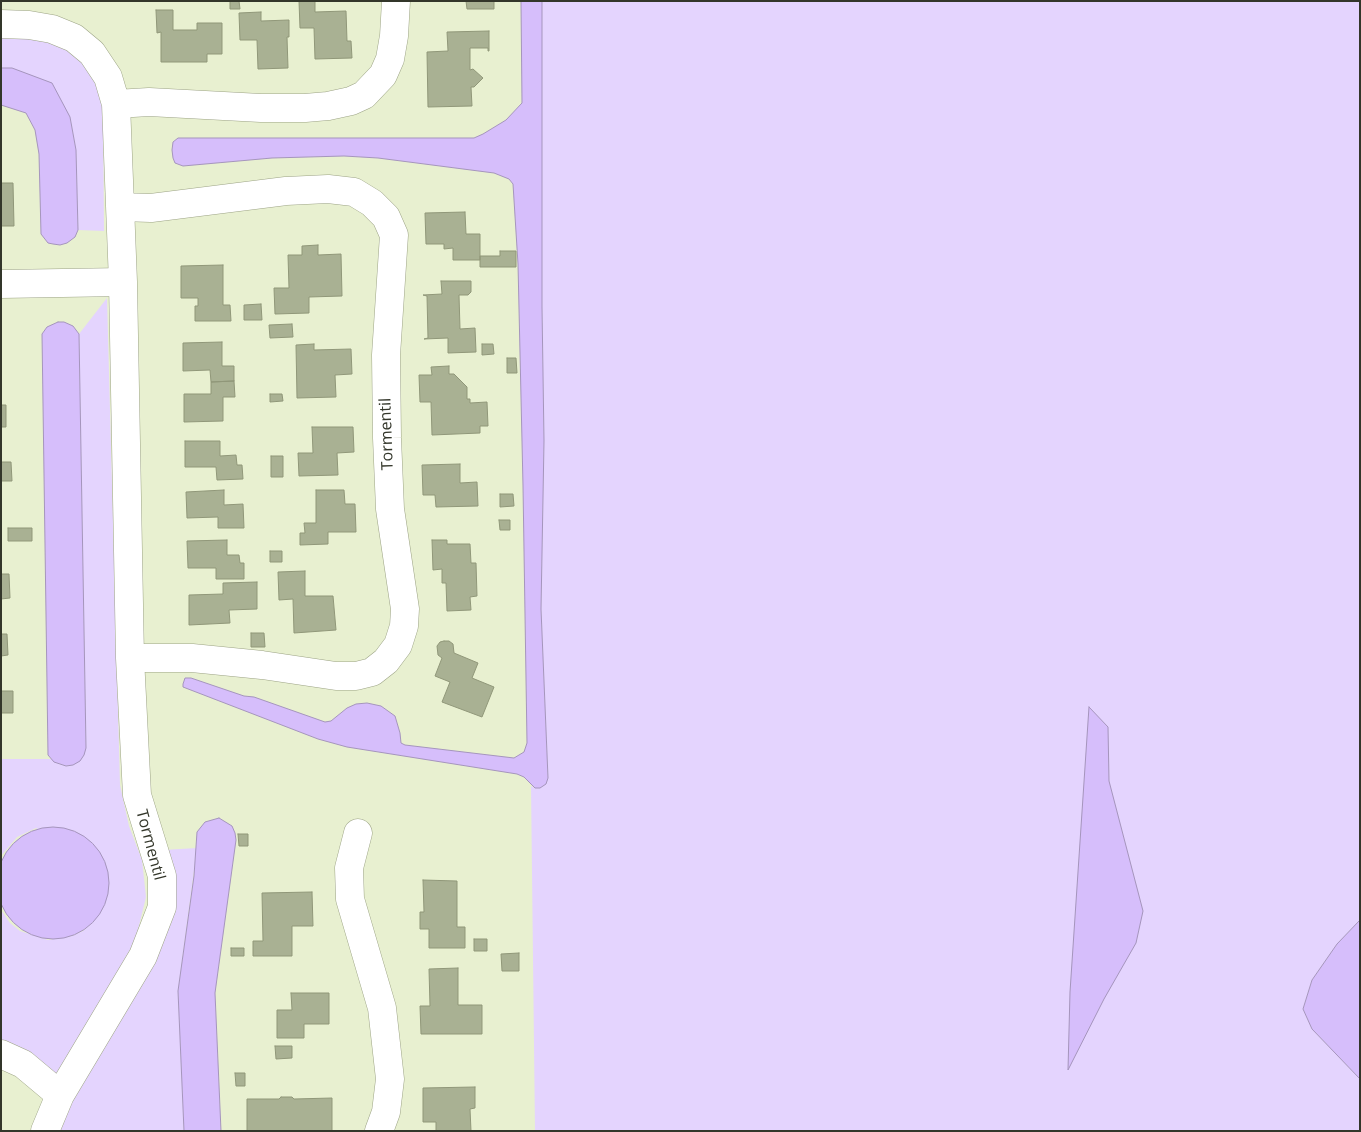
<!DOCTYPE html>
<html>
<head>
<meta charset="utf-8">
<style>
  body { margin:0 }
  #map { position:relative; width:1361px; height:1132px; overflow:hidden; background:#e8f0d0; font-family:"Open Sans",sans-serif }
  canvas { display:block }
  .frame { position:absolute; inset:0; border:2px solid #33362a; pointer-events:none }
</style>
</head>
<body>
<div id="map">
<canvas width="1361" height="1132"></canvas>
<div class="frame"></div>
</div>
<script>
const ctx = document.querySelector('canvas').getContext('2d');
ctx.lineJoin = 'round';
function paint(path, color) { ctx.fillStyle = color; ctx.fill(path, 'evenodd'); }
const poly = rows => new Path2D(rows.map(r => 'M' + r).join(''));
function strokePath(path, color, width, dash) { ctx.strokeStyle = color; ctx.lineWidth = width; ctx.lineCap = dash ? 'butt' : 'round'; ctx.setLineDash(dash || []); ctx.stroke(path); }
function write(font, color, halo, rows, align = 'center') {
  ctx.font = font + ' "Open Sans",sans-serif'; ctx.lineWidth = 4; ctx.setLineDash([]); ctx.textBaseline = 'middle'; ctx.strokeStyle = halo; ctx.fillStyle = color; for (const [text, x, y, turn = 0] of rows) {
    ctx.save(); ctx.translate(x, y); ctx.rotate((+turn || 0) * Math.PI / 180); ctx.textAlign = isNaN(turn) ? turn : align; if (halo) ctx.strokeText(text, 0, 0); ctx.fillText(text, 0, 0); ctx.restore();
  }
}
paint(poly([
  [542,1,1360,1,1360,920,1337,944,1312,980,1303,1009,1312,1029,1360,1079,1360,1131,535,1131,531,786,535,788,548,778,541,609,544,441,542,307],
  [1,36,33,36,64,43,86,60,103,99,104,231,78,230,76,150,70,117,12,68,1,68],
  [107,298,120,785,129,826,142,860,146,897,136,938,118,977,55,1082,1,1047,1,910,10,923,20,931,48,940,72,936,83,931,93,922,106,900,108,888,108,875,36,828,17,837,1,856,1,759,52,759,59,764,66,766,73,765,86,743,79,334],
  [197,848,178,991,184,1131,53,1131,152,954,163,850]
]), '#e4d4fe');
const water = poly([
  [521,1,542,1,542,307,544,441,541,609,548,778,546,784,540,788,535,788,524,777,517,774,347,747,318,739,183,687,183,684,185,678,191,678,244,696,254,697,325,722,331,721,347,708,356,704,367,703,381,706,395,716,400,733,401,743,405,745,514,758,524,752,527,743,523,486,518,264,513,184,509,179,494,173,378,158,344,156,272,158,183,166,175,163,173,158,172,150,173,142,178,138,474,138,483,134,506,120,522,103,521,1],
  [1,68,12,68,52,83,70,117,76,150,78,230,75,237,67,243,60,245,53,244,48,243,41,234,39,154,35,130,26,113,1,105,1,68],
  [58,322,64,322,73,326,79,334,86,748,84,755,80,761,73,765,66,766,54,762,48,755,42,334,47,327,58,322],
  [1089,707,1108,727,1109,781,1143,911,1136,943,1104,999,1068,1070,1070,992,1089,707],
  [219,818,232,826,235,833,236,840,215,993,221,1131,184,1131,178,991,194,876,197,832,205,822,219,818],
  '-3 883a56 56 0 1 1 112 0a56 56 0 1 1-112 0Z',
  [1360,920,1360,1079,1312,1029,1303,1009,1312,980,1337,944,1360,920]
]);
paint(water, '#d6befb');
strokePath(water, '#a595bc', 1);
const building = poly([
  [230,1,239,1,240,9,230,9,230,1],
  [299,1,315,1,315,12,346,11,347,41,351,41,352,58,315,59,314,28,300,28,299,1],
  [466,1,494,1,494,9,467,9,466,1],
  [156,10,173,10,173,30,197,30,197,23,222,23,222,54,207,54,207,62,161,62,161,32,157,33,156,10],
  [261,12,261,21,289,20,289,37,287,37,288,68,258,69,257,40,240,40,239,13,261,12],
  [489,31,489,51,488,51,488,48,470,48,470,70,473,69,483,78,474,87,471,87,472,106,428,107,427,52,448,51,447,32,489,31],
  [1,183,13,183,14,226,1,226,1,183],
  [465,212,466,234,480,234,480,260,453,260,453,248,444,249,444,244,426,244,425,213,465,212],
  [318,245,318,255,341,254,342,296,309,297,309,313,275,314,274,288,289,288,288,255,302,255,302,246,318,245],
  [500,251,516,251,516,267,480,267,480,256,500,256,500,251],
  [223,265,223,305,230,305,231,321,195,321,195,306,198,306,198,298,181,298,181,266,223,265],
  [441,281,471,281,471,292,468,295,459,295,460,329,475,328,476,352,448,353,448,338,424,339,428,338,427,296,423,295,442,294,441,281],
  [261,304,262,320,244,320,244,305,261,304],
  [292,324,293,337,270,338,269,325,292,324],
  [222,342,222,366,234,366,234,381,211,382,210,370,183,371,183,343,222,342],
  [314,344,314,350,351,349,352,374,335,375,336,397,297,398,296,345,314,344],
  [482,344,493,344,494,354,482,355,482,344],
  [507,358,516,358,517,373,507,373,507,358],
  [449,366,449,374,454,374,467,387,467,399,470,399,470,403,487,402,488,426,480,426,480,433,432,435,431,402,420,402,419,375,432,375,431,367,449,366],
  [234,381,235,397,223,397,223,421,184,422,184,394,211,394,211,382,234,381],
  [270,394,282,394,283,401,270,402,270,394],
  [1,405,6,405,6,427,1,427,1,405],
  [312,427,353,427,354,452,337,453,338,475,299,476,298,453,313,453,312,427],
  [185,441,220,441,220,456,236,455,237,465,242,465,243,479,217,480,216,467,185,467,185,441],
  [271,456,283,456,283,477,271,477,271,456],
  [1,462,11,462,12,481,1,481,1,462],
  [460,464,460,483,477,482,478,506,436,507,435,495,423,495,422,465,460,464],
  [224,490,224,505,243,504,244,528,218,528,218,517,187,518,186,492,224,490],
  [316,490,344,490,345,504,355,504,356,532,328,532,328,544,300,545,300,533,305,533,304,523,316,523,316,490],
  [500,494,513,494,514,506,500,507,500,494],
  [499,520,510,520,510,530,500,530,499,520],
  [8,528,32,528,32,541,8,541,8,528],
  [227,540,227,555,239,555,240,563,244,563,244,579,216,579,216,568,188,568,187,541,227,540],
  [432,540,447,540,447,544,470,544,471,563,476,563,477,596,470,597,471,610,447,611,446,583,442,583,442,569,433,570,432,540],
  [270,551,282,551,282,562,270,562,270,551],
  [305,571,305,596,333,596,336,630,294,633,293,599,279,600,278,572,305,571],
  [1,574,9,574,10,598,1,599,1,574],
  [257,582,257,609,229,610,230,623,189,625,189,595,223,594,223,583,257,582],
  [251,633,264,633,265,647,251,647,251,633],
  [1,634,7,634,8,655,1,656,1,634],
  [444,641,449,641,453,644,454,653,478,663,472,678,494,687,482,717,442,702,450,682,435,676,442,658,438,655,437,646,440,642,444,641],
  [1,691,13,691,13,713,1,713,1,691],
  [238,834,248,834,248,846,239,846,238,834],
  [423,880,457,881,457,927,465,927,465,948,429,948,429,929,420,929,420,912,424,912,423,880],
  [312,892,313,926,292,926,292,956,253,956,253,941,263,941,262,893,312,892],
  [474,939,487,939,487,951,474,951,474,939],
  [231,948,244,948,244,956,231,956,231,948],
  [519,953,519,971,502,971,501,954,519,953],
  [458,968,458,1005,482,1005,482,1034,421,1034,420,1006,430,1006,429,969,458,968],
  [291,993,329,993,329,1024,304,1024,304,1038,277,1038,277,1010,292,1010,291,993],
  [275,1046,292,1046,292,1058,276,1059,275,1046],
  [235,1073,245,1073,245,1086,236,1086,235,1073],
  [475,1087,475,1108,470,1109,471,1131,436,1131,436,1122,423,1122,423,1088,475,1087],
  [281,1097,292,1097,294,1099,332,1098,332,1131,247,1131,247,1099,279,1099,281,1097]
]);
paint(building, '#a9b193');
strokePath(building, '#909779', 1);
const minor = poly([
  [1,24,29,25,52,29,74,38,92,53,108,77,116,104,123,282,130,658,137,795,162,876,162,907,143,956,60,1095,45,1131],
  [116,104,149,102,261,108,305,108,328,106,351,101,364,95,383,75,390,59,394,36,396,1],
  [121,207,151,208,286,191,328,189,354,192,372,203,386,217,394,235,386,355,387,438,390,509,405,609,404,626,398,645,386,661,372,672,356,676,336,676,262,665,192,658,130,658],
  [1,284,123,282],
  [358,833,349,868,350,899,382,1008,390,1079,386,1112,379,1131],
  [1,1054,23,1064,60,1095]
]);
strokePath(minor, '#9ca385', 29);
strokePath(minor, '#fff', 28);
write('16px', '#33362a', '#fff', [
  ["Tormentil",387,434,-92],
  ["Tormentil",150,845,75]
]);
</script>
</body>
</html>
